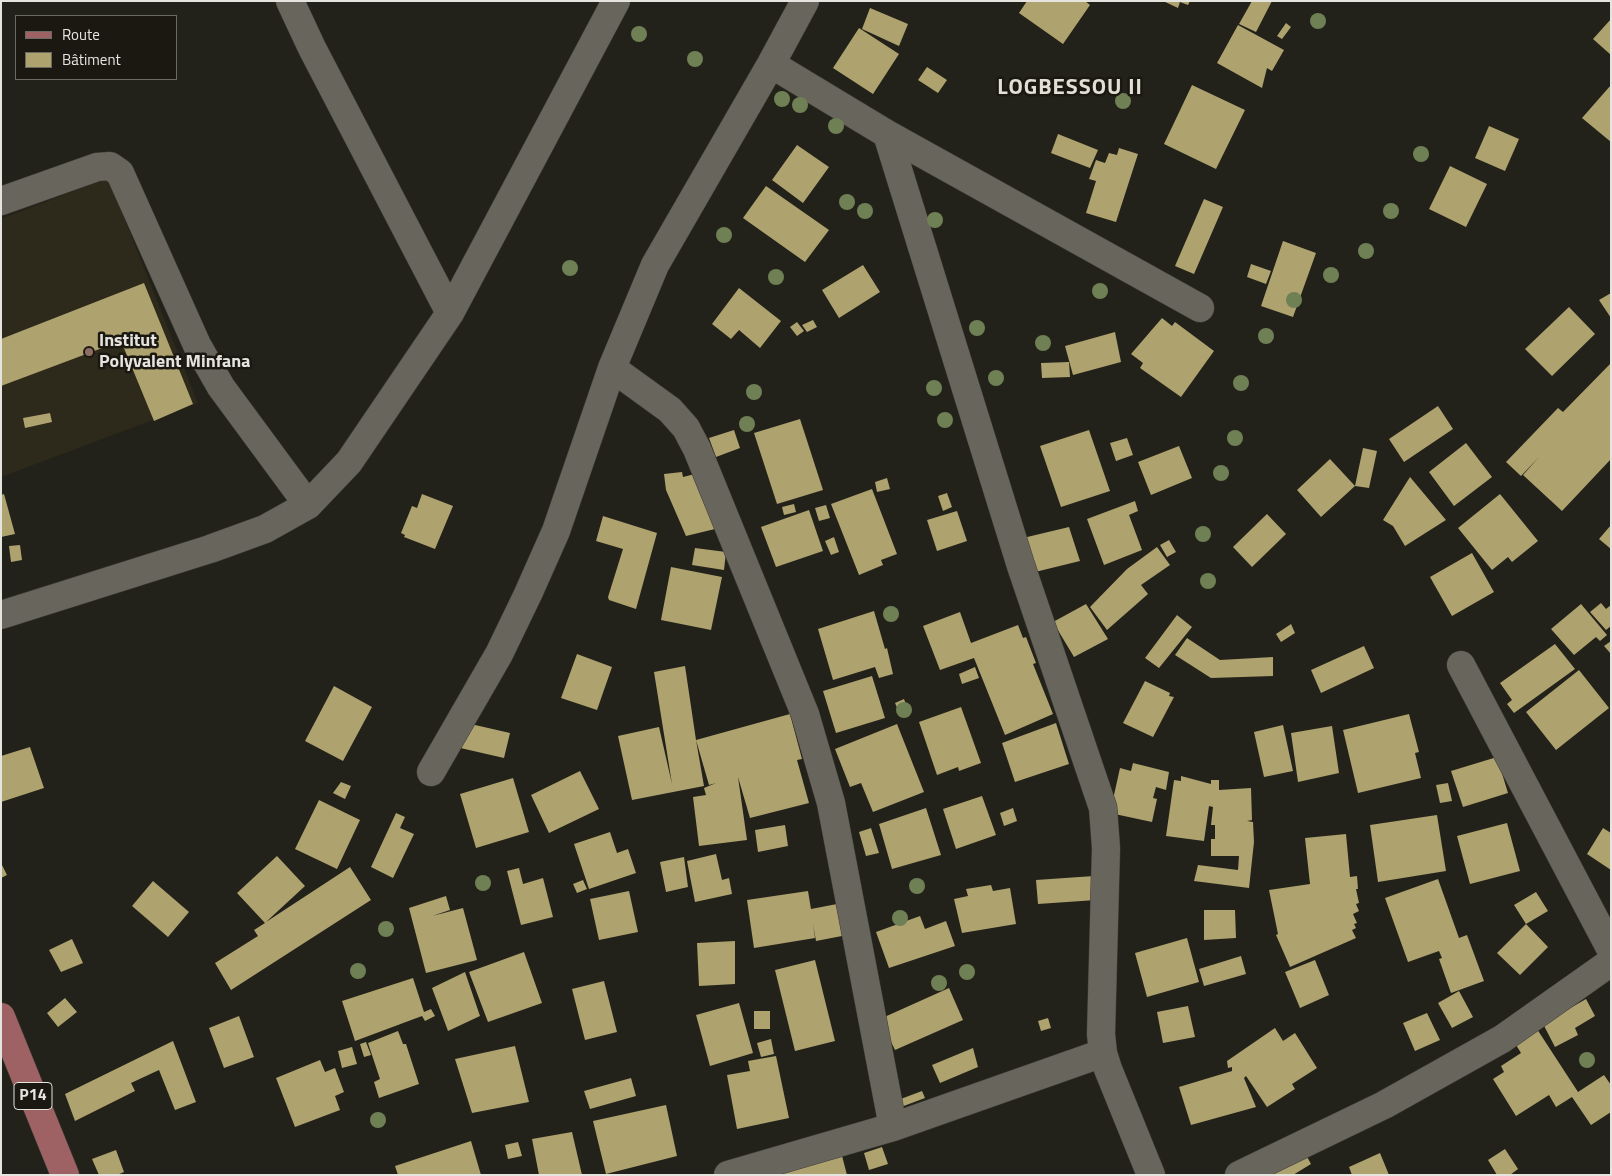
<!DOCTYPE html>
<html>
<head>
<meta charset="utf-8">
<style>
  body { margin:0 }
  #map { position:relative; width:1612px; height:1176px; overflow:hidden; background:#23221a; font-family:"Titillium Web",sans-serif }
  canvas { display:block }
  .frame { position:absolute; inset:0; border:2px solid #e5e4de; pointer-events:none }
  .legend { position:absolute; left:15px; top:15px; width:162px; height:65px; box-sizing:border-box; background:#1a1811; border:1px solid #6b6a63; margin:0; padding:6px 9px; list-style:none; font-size:15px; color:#e5e4de }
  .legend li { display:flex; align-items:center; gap:10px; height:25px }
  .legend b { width:25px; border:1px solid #6b6a63 }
</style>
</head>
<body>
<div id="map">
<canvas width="1612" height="1176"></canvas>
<div class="frame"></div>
<ul class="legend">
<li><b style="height:6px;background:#9e6264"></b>Route</li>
<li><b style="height:14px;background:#aea26f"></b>Bâtiment</li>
</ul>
</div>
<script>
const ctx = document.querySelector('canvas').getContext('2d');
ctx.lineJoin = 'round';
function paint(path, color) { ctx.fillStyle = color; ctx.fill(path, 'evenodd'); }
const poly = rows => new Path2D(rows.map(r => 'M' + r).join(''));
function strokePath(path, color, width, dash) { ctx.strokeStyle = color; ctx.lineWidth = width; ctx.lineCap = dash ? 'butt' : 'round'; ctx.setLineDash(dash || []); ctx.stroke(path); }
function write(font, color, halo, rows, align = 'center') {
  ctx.font = font + ' "Titillium Web",sans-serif'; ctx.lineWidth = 5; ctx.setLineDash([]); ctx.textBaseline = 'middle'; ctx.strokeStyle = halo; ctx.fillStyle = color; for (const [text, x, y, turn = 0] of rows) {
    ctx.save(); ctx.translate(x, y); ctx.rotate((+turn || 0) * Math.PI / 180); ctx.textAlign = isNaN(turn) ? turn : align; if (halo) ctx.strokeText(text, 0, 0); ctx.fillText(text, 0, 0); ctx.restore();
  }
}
paint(poly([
  [108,178,198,403,1,477,1,219]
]), '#2d291b');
paint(poly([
  [1027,1,1085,1,1090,5,1063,44,1019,13],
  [1163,1,1190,1,1188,5,1180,2,1178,8],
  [1252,1,1272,1,1256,32,1239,24],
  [870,8,908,24,899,46,862,29],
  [1611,19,1611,55,1593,39],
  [1286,23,1291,27,1282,39,1277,36],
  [1238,25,1284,50,1272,71,1267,68,1262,88,1217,63],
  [859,28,899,54,873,94,833,68],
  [927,67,947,80,938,93,918,80],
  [1192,85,1245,110,1216,169,1164,144],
  [1611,85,1611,142,1582,118],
  [1489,126,1519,139,1505,171,1475,158],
  [1058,134,1098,150,1090,168,1051,153],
  [797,145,829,167,803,203,772,180],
  [1119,148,1138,154,1116,222,1086,213,1096,181,1089,179,1096,160,1105,163,1109,153,1117,155],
  [1450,166,1487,184,1466,227,1429,209],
  [766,186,829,230,805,262,743,218],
  [1204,199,1223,207,1194,274,1175,266],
  [1283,241,1316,253,1293,317,1261,306],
  [1251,264,1271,271,1266,284,1247,277],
  [863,265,880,292,839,318,822,290],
  [144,283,193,404,154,421,121,341,1,386,1,339],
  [739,288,781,321,760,348,739,330,731,339,712,324],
  [1611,293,1611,318,1599,300],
  [1569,307,1595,334,1552,376,1525,349],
  [1162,318,1172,326,1175,322,1214,351,1181,397,1140,368,1143,363,1131,354],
  [813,320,817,327,807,332,802,325],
  [797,322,804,331,797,336,790,327],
  [1115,332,1121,362,1073,375,1065,346],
  [1069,362,1070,377,1042,378,1041,363],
  [1611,363,1611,459,1562,511,1523,475,1539,457,1521,476,1506,462,1558,408,1563,412],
  [1438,406,1453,429,1404,462,1389,439],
  [50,413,52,422,25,428,23,418],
  [800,419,823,490,777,504,754,433],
  [734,430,740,448,716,457,709,438],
  [1089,430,1110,491,1061,507,1040,446],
  [1127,438,1133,455,1116,461,1110,443],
  [1466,443,1492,477,1454,506,1429,472],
  [1179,446,1192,478,1151,495,1138,462],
  [1363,448,1377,451,1369,488,1355,486],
  [1330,459,1355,486,1321,517,1297,490],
  [682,472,683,477,695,474,696,484,700,483,715,529,686,536,666,490,664,474],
  [1410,477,1446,520,1405,546,1393,526,1383,520],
  [887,478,890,489,877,492,875,482],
  [872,489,897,554,881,560,883,565,859,575,831,504],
  [947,493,952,507,943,511,938,496],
  [4,494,15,534,1,537,1,495],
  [422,494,453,506,435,549,404,537,405,535,401,533,412,506,417,508],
  [1500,494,1538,541,1512,562,1508,557,1492,570,1458,528],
  [1135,501,1138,511,1129,515,1142,550,1104,565,1087,519],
  [794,504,796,512,784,515,782,507],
  [826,505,830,518,819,521,815,508],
  [809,510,823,551,776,567,761,527],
  [957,511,967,541,937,551,927,520],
  [1267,514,1286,534,1252,567,1233,547],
  [603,516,657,533,636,609,609,600,608,597,623,549,596,541],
  [1611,525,1611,549,1599,539],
  [1069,527,1080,561,1031,573,1023,538],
  [834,537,839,552,831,555,825,541],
  [1169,540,1176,552,1167,557,1160,545],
  [20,545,22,560,11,562,9,546],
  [1157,547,1170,565,1141,585,1148,594,1107,630,1090,607,1127,569],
  [695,548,726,552,724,570,692,565],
  [1472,553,1494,592,1452,616,1430,577],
  [671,567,722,577,711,630,661,620],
  [1601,603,1606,609,1611,605,1611,626,1606,630,1590,612],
  [1086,604,1108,639,1074,657,1053,622],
  [1581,604,1607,635,1600,641,1596,637,1574,655,1551,629],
  [874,611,885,649,887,648,893,674,879,678,875,667,833,680,818,629],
  [960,612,971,643,1018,625,1023,638,1026,637,1036,663,1033,664,1053,714,1005,735,974,658,940,670,923,626],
  [1177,615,1192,627,1159,668,1145,658],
  [1291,624,1295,633,1281,642,1276,634],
  [1187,638,1220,660,1273,657,1273,676,1211,678,1175,655],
  [1611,641,1611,654,1604,646],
  [1555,644,1575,669,1514,713,1507,704,1512,700,1500,683],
  [1364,646,1374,668,1321,693,1311,670],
  [577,654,612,667,597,710,561,698],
  [685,666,696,740,790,714,802,759,797,760,809,803,750,818,738,777,747,840,699,846,693,797,706,795,704,788,716,783,709,785,696,740,704,786,632,800,618,736,659,727,672,784,654,672],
  [975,667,979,678,962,684,959,674],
  [1579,670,1609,708,1556,750,1526,712],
  [872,676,885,718,836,733,823,691],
  [1145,681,1170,693,1169,696,1174,697,1153,737,1123,723],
  [334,686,372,707,343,761,305,741],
  [904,699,908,710,900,714,895,703],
  [961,707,981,763,959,771,958,767,937,775,919,722],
  [1409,714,1419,752,1415,753,1421,778,1358,793,1343,730],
  [449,719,510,733,504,758,443,744],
  [1056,723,1069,764,1015,782,1002,743],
  [897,724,924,792,873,812,861,783,850,787,835,749],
  [1283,725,1293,771,1264,777,1254,732],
  [1332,726,1339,773,1298,782,1291,733],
  [30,747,44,788,1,802,1,756],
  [1497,757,1508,793,1463,807,1451,771],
  [1133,763,1169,772,1166,790,1156,787,1153,798,1157,799,1152,822,1110,813,1120,768,1131,771],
  [580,771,599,809,549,833,531,795],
  [1181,776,1211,784,1211,780,1219,780,1219,790,1251,788,1252,820,1247,821,1253,822,1254,842,1249,888,1194,881,1198,865,1238,870,1239,856,1211,856,1211,839,1215,839,1215,825,1211,825,1213,807,1209,806,1204,841,1166,836,1174,780,1181,781],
  [513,778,529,832,476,848,460,794],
  [341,782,351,786,345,799,333,793],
  [1448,783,1452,801,1440,803,1436,785],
  [982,796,996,835,956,849,943,809],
  [319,800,360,820,337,869,295,849],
  [926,808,941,855,892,869,879,824],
  [1013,808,1017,821,1004,826,1000,813],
  [396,813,405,817,400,828,414,834,393,878,371,867],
  [1437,815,1446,871,1378,882,1370,825],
  [1507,823,1520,871,1470,884,1457,836],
  [785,825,788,846,758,852,755,830],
  [871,828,879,853,866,856,859,832],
  [1603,828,1611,833,1611,870,1587,854],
  [610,832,617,853,628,849,636,873,589,889,574,844],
  [1346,834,1350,877,1357,876,1358,889,1356,889,1359,903,1356,904,1359,911,1353,914,1357,923,1354,924,1356,928,1352,930,1356,938,1290,967,1276,935,1278,934,1269,890,1310,884,1305,838],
  [716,854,722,880,729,878,732,894,695,902,687,861],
  [277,856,305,886,266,922,350,867,371,900,231,990,215,963,258,936,254,930,265,923,237,893],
  [684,857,688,887,666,892,660,862],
  [1,863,7,875,1,878],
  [519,868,523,884,543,878,553,917,521,925,507,871],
  [1094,876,1096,900,1038,904,1036,880],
  [1438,879,1459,938,1467,935,1484,981,1451,993,1439,959,1442,958,1439,951,1408,962,1385,898],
  [583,880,587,889,577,893,573,884],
  [153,881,189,912,168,937,132,906],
  [991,885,993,891,1010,888,1016,924,962,933,954,899,968,896,966,889],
  [629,891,638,932,599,940,590,899],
  [808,891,811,909,837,904,842,936,816,941,813,924,815,938,754,948,747,900],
  [1536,892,1548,911,1526,924,1514,905],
  [446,896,450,910,432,916,463,908,477,960,426,973,409,908],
  [1204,910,1235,910,1236,938,1204,940],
  [920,916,925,929,946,921,955,946,889,968,876,932],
  [1526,924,1548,947,1520,975,1497,953],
  [1187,938,1199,982,1147,997,1135,953],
  [72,939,83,963,61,972,49,950],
  [735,941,735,984,699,986,697,943],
  [524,952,542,1003,488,1022,469,972],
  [1241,956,1246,974,1204,986,1199,969],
  [815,960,835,1041,795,1051,775,970],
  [1315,960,1329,995,1300,1008,1285,972],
  [465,972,480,1016,448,1031,432,988],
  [413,978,424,1012,431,1009,435,1016,425,1021,422,1016,355,1041,342,1001],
  [604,981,617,1032,585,1040,572,989],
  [949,988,963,1020,895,1050,880,1019],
  [1459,991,1473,1017,1452,1028,1438,1003],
  [65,998,77,1012,58,1027,47,1013],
  [1586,999,1595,1016,1575,1028,1578,1035,1555,1047,1541,1020,1565,1011],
  [739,1003,753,1053,710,1066,696,1015],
  [1188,1006,1195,1037,1163,1043,1157,1012],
  [754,1011,770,1011,770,1029,754,1029],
  [1427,1013,1440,1040,1415,1051,1403,1023],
  [239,1016,254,1057,224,1068,209,1028],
  [1048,1018,1051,1028,1041,1031,1038,1021],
  [1535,1026,1578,1092,1604,1075,1611,1085,1611,1112,1591,1125,1572,1097,1556,1107,1549,1095,1516,1116,1493,1079,1504,1072,1501,1066,1521,1053,1513,1040],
  [1275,1028,1283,1041,1295,1033,1317,1068,1292,1084,1295,1089,1267,1107,1246,1076,1244,1078,1256,1107,1191,1125,1179,1087,1232,1071,1232,1067,1228,1068,1227,1061],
  [398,1031,403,1044,406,1044,419,1084,379,1098,374,1082,380,1079,368,1043],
  [771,1039,774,1054,761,1057,757,1043],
  [173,1041,196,1102,175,1110,159,1070,131,1083,135,1091,75,1121,65,1094],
  [366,1042,371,1055,364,1057,360,1044],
  [515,1046,529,1102,472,1113,455,1059],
  [352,1047,357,1064,342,1068,338,1051],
  [973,1048,978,1067,940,1083,932,1065],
  [776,1056,789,1118,737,1129,727,1075,750,1071,748,1061],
  [320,1060,325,1072,335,1068,344,1092,335,1096,340,1110,295,1127,276,1078],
  [631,1078,636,1096,590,1109,584,1091],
  [922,1091,925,1098,901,1107,898,1100],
  [666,1105,677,1156,606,1174,593,1121],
  [572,1132,582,1175,539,1175,532,1139],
  [471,1141,481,1175,398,1175,395,1166],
  [518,1142,522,1156,508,1159,505,1145],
  [882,1147,888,1164,869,1170,864,1153],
  [1505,1149,1518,1169,1510,1175,1497,1175,1488,1160],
  [116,1150,124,1172,117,1175,99,1175,92,1159],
  [841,1152,847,1175,757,1175],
  [1305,1153,1311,1164,1293,1175,1272,1175,1271,1173],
  [1380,1153,1389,1175,1352,1175,1349,1167]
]), '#aea26f');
const minor = poly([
  [290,1,312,48,450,313],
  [771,64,887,134,1200,308],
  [887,134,1021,566,1103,808,1106,848,1101,1034,1103,1053,1108,1069,1151,1175],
  [1,201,97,167,110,166,120,173,197,345,221,387,308,505],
  [612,368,670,410,686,428,697,449,805,714,831,803,893,1127],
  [1,615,210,549,265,529,308,505,349,462,450,313,616,1],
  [1461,665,1611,950],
  [431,772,499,654,528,594,556,531,612,368,655,265,771,64,805,1],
  [728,1175,893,1127,1103,1053],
  [1239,1175,1384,1105,1502,1039,1611,962]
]);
const major = poly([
  [1,1017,65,1175]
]);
strokePath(minor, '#413f39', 29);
strokePath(major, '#413f39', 29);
strokePath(minor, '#67655c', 28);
strokePath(major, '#9e6264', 28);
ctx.fillStyle = '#708055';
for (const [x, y] of [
  [1318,21],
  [639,34],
  [695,59],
  [782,99],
  [1123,101],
  [800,105],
  [836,126],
  [1421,154],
  [847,202],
  [865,211],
  [1391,211],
  [935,220],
  [724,235],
  [1366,251],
  [570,268],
  [1331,275],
  [776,277],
  [1100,291],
  [1294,300],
  [977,328],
  [1266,336],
  [1043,343],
  [996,378],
  [1241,383],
  [934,388],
  [754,392],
  [945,420],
  [747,424],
  [1235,438],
  [1221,473],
  [1203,534],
  [1208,581],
  [891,614],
  [904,710],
  [483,883],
  [917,886],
  [900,918],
  [386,929],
  [358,971],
  [967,972],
  [939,983],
  [1587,1060],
  [378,1120]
]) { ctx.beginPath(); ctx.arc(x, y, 8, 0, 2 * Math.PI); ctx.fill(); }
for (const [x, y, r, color] of [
  [89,352,5,"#8d6e63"]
]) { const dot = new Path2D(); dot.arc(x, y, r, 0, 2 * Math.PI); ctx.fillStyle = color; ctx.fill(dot); strokePath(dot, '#1a1811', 2); }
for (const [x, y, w] of [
  [33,1096,38]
]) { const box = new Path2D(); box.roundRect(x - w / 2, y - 13.5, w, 27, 4); ctx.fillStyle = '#1a1811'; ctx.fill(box); strokePath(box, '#e5e4de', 1); }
write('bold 16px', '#e5e4de', null, [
  ["P14",33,1096]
]);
write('bold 18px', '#e5e4de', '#1a1811', [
  ["Institut",99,342],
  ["Polyvalent Minfana",99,363]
], 'left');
ctx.letterSpacing = '1px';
write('bold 22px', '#e2e0d5', '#1a1811', [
  ["LOGBESSOU II",1070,89]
]);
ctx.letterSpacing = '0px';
</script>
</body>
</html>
